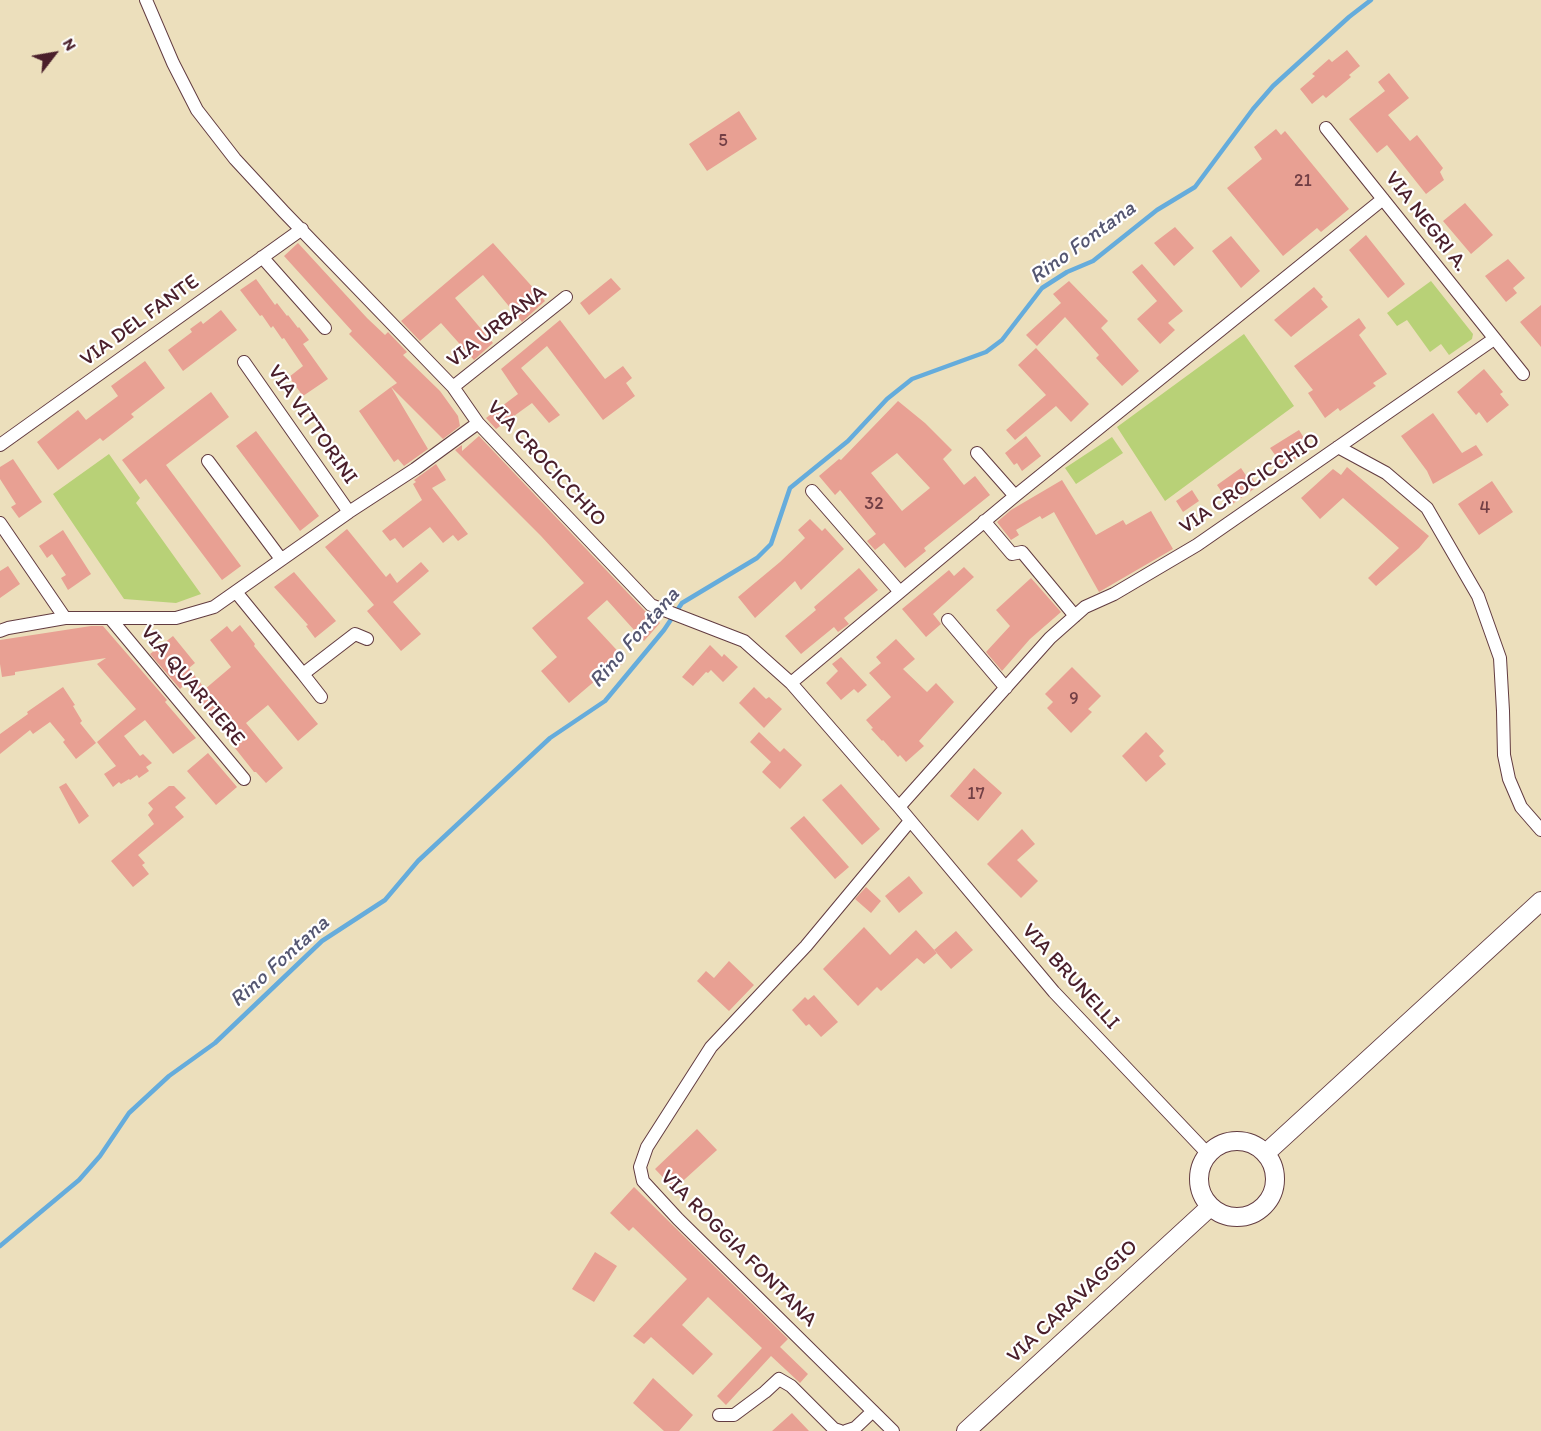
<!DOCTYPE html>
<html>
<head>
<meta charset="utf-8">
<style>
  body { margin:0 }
  #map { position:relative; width:1541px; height:1431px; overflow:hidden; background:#ecdfbc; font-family:Itim,sans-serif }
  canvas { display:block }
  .north { position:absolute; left:24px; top:24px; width:60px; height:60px; -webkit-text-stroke:4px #fff; paint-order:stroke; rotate:59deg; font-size:16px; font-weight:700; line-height:24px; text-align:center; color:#4a1f2b }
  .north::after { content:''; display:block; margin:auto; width:21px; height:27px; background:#4a1f2b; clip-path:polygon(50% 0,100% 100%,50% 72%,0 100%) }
</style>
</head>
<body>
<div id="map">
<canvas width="1541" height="1431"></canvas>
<div class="north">N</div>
</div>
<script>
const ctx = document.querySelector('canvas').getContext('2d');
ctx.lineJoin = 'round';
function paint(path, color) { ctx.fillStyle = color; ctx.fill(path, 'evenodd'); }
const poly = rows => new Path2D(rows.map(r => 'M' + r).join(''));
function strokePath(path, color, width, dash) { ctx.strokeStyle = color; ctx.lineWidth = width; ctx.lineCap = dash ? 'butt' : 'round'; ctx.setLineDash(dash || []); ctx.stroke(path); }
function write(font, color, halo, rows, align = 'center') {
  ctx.font = font + ' Itim,sans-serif'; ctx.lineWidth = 4.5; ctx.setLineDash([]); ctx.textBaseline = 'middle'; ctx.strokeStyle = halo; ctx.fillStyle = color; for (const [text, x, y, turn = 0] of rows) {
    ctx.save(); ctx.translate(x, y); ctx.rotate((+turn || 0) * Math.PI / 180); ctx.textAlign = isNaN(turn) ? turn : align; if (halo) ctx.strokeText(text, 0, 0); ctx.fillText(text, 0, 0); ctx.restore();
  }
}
paint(poly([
  [1431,281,1473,334,1472,339,1449,355,1441,344,1430,352,1407,320,1397,326,1387,313],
  [1244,334,1294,406,1165,501,1117,427],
  [1112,437,1123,453,1076,484,1065,468],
  [109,454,140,498,136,503,201,594,176,603,124,599,53,494]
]), '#b8d177');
strokePath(poly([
  [0,1246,79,1180,100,1156,129,1113,169,1076,215,1043,322,941,385,900,418,861,550,738,605,701,664,630,682,603,757,558,771,544,790,488,848,441,887,399,912,379,986,352,1002,340,1042,288,1067,272,1093,261,1157,210,1195,187,1253,109,1273,86,1349,17,1371,0]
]), '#65acdc', 4.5);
paint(poly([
  [1347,50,1360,66,1349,75,1351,77,1326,98,1323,95,1312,104,1300,89,1315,76,1312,74,1329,59,1332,62],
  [1389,73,1409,98,1388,115,1410,141,1417,135,1443,168,1440,172,1444,180,1426,194,1387,145,1377,153,1349,119,1385,91,1378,82],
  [739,111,757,139,707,171,689,144],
  [1276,129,1281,135,1285,131,1349,209,1321,232,1317,228,1283,256,1227,188,1262,159,1254,147],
  [1465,203,1493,235,1471,254,1443,221],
  [1175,227,1194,248,1174,266,1154,243],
  [1366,235,1405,284,1388,298,1349,250],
  [1231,236,1260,271,1241,288,1212,251],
  [298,243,367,318,385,335,388,332,407,352,403,355,440,391,458,416,460,426,443,439,391,387,397,383,349,334,352,331,284,256],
  [493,243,545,301,522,322,483,275,455,298,493,343,474,360,441,323,420,341,401,321],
  [1508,259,1525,278,1513,288,1517,293,1506,302,1485,276],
  [1142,264,1183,311,1168,323,1175,330,1160,344,1137,319,1157,301,1132,272],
  [611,278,621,289,589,315,580,303],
  [256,279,275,305,277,303,287,316,288,315,298,328,299,327,309,340,303,344,328,379,303,396,289,377,303,366,284,338,282,339,273,326,271,328,262,315,260,316,240,290],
  [1069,281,1108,321,1101,328,1139,371,1122,386,1096,358,1099,355,1065,317,1037,346,1026,335,1061,303,1053,294],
  [1314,287,1323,297,1321,299,1328,307,1291,337,1274,320],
  [1541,305,1541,347,1520,322],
  [221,310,237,330,183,371,168,350,192,332,190,329,201,321,203,324],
  [1359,318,1366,328,1359,335,1387,374,1373,383,1376,386,1340,411,1338,408,1325,418,1308,393,1313,390,1294,366],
  [560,320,605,379,623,366,632,378,626,383,635,396,603,420,547,346,521,368,560,415,549,423,532,403,496,429,486,418,518,394,501,369],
  [1036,348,1089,404,1071,422,1056,406,1015,440,1006,430,1046,395,1018,365],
  [145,361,165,388,131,414,134,417,103,441,100,438,58,470,37,442,78,410,86,420,118,396,111,386],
  [1484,369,1503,392,1500,394,1509,405,1487,423,1479,412,1476,415,1457,392],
  [391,387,428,449,404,466,398,459,394,462,359,411],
  [211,392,229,417,166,465,241,566,222,580,146,479,140,484,122,460],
  [898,401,925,423,952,450,943,459,964,485,975,476,990,495,924,548,926,551,905,568,884,543,875,550,867,541,876,534,840,490,835,495,819,476,839,459,841,460],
  [897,453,930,488,902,511,871,473],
  [1433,413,1462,453,1476,445,1483,455,1433,484,1427,471,1401,436],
  [1299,430,1309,446,1303,450,1305,452,1284,467,1270,448],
  [256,431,319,516,300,531,236,446],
  [479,436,645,611,652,614,660,623,644,641,607,600,587,618,626,660,607,678,603,674,569,703,541,671,557,657,532,628,584,583,541,536,455,450,462,445,462,451],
  [1026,436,1041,456,1022,471,1017,463,1014,465,1005,453],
  [13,459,42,502,19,518,11,507,16,504,0,479,0,467],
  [436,464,446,480,432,488,468,534,458,541,453,535,443,543,430,527,403,548,395,538,390,541,382,531,422,500,413,484,416,482,414,480],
  [1347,467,1429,536,1419,548,1376,586,1368,578,1399,548,1343,498,1320,519,1301,498,1333,469,1341,475],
  [1241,468,1247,477,1250,475,1258,486,1231,505,1217,485],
  [1062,480,1096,535,1123,520,1126,525,1151,511,1173,549,1099,592,1054,512,1042,519,1040,516,1016,530,1019,535,1011,540,997,522,1011,510],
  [1492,481,1513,512,1479,535,1458,504],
  [1192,490,1199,501,1183,512,1176,501],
  [810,519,822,531,825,528,844,549,801,590,795,581,755,618,738,597,780,562,805,538,798,530],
  [347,529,386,577,390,573,397,583,421,562,429,571,393,602,421,634,401,651,367,611,374,605,325,547],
  [63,530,91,574,68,590,61,578,66,575,52,554,47,558,39,546],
  [8,566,20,584,0,598,0,571],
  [964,567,974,577,933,614,941,624,926,637,902,609,949,570,954,576],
  [859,568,878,590,844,618,849,624,838,632,834,627,801,654,785,636,816,610,814,607],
  [294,572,336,621,315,638,306,626,308,625,274,587],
  [1031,578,1061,612,1030,639,1002,671,986,652,1010,626,996,610],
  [240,625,255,644,254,646,318,724,298,741,268,705,246,723,283,768,266,783,256,772,254,772,227,738,231,734,220,721,218,722,188,687,185,684,180,689,150,654,173,636,195,663,189,668,205,689,231,667,210,640,227,626,232,632],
  [91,626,103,626,167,700,165,702,196,738,173,754,145,720,124,736,140,756,143,754,152,763,146,767,149,771,139,778,137,775,130,780,129,779,121,784,119,782,113,787,104,774,116,766,97,742,136,709,97,664,106,658,15,672,15,675,2,677,0,664,0,640],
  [896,639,915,659,903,669,927,692,936,683,954,702,919,741,924,746,906,762,900,755,898,757,883,740,882,741,871,729,873,728,866,720,891,697,869,673,881,663,876,657],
  [710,645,722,657,724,654,738,667,723,682,711,670,708,673,706,672,693,686,682,677],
  [841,657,867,685,858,693,854,689,841,700,826,683,838,671,832,664],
  [1072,667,1101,696,1088,709,1092,712,1071,733,1047,708,1053,702,1045,694],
  [63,687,75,705,73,706,82,721,80,723,96,743,76,759,63,742,65,740,50,722,33,734,30,730,0,754,0,734,28,714,27,712],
  [754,687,766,699,769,697,782,709,764,728,739,703],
  [759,732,780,752,784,748,802,765,780,789,762,772,771,762,750,742],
  [1146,732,1164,751,1159,756,1166,764,1146,782,1122,756],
  [208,753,237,787,216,805,187,771],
  [974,768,1002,793,978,821,950,796],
  [66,783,89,816,79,824,59,787],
  [841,784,880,829,862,845,822,800],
  [169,786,174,786,186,798,175,807,184,817,138,855,145,863,142,865,149,874,133,887,111,861,154,824,148,815,153,809,148,803],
  [804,816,849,867,835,879,790,828],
  [1022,829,1035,844,1017,860,1038,881,1021,898,987,864],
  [909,876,923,893,899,913,885,896],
  [866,887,881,901,871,913,855,899],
  [864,927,890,955,916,930,937,953,924,964,917,958,881,991,877,987,858,1006,823,969],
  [956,931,973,950,951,969,934,950],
  [729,961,754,985,729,1011,697,981,706,971,714,978],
  [814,995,838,1022,821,1037,809,1024,806,1026,792,1010,805,997,808,1000],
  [697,1129,717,1150,674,1189,655,1169],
  [634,1187,788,1339,780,1347,808,1374,800,1383,771,1356,726,1405,717,1396,762,1348,708,1297,682,1325,713,1354,693,1375,651,1337,644,1344,633,1336,687,1279,633,1227,629,1231,610,1213],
  [595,1252,617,1266,594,1302,572,1289],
  [653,1378,693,1415,679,1431,664,1431,633,1403],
  [792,1413,809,1431,772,1431]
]), '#e8a093');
const street = poly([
  [146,0,173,63,197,110,235,159,284,212,453,387,478,423,651,605,744,641,791,683,899,807,1054,992,1208,1154],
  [1326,128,1523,374],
  [262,257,325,328],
  [244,362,349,512],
  [453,387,566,297],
  [0,445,302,229],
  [1338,447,1386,473,1427,508,1478,596,1500,658,1503,711,1504,755,1509,779,1521,807,1541,830],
  [977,453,1015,496],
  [208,461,281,559],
  [812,491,900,592],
  [984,521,1012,554,1022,552,1075,616],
  [0,523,65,618],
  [236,592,303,674,355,634,367,639],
  [110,618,244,779],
  [948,620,1006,688],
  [0,631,8,628,65,618,176,618,214,607,349,512,415,469,478,423],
  [303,674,321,697],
  [791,683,1015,496,1383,199],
  [899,807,1050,638,1085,607,1114,594,1197,545,1494,339],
  [719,1415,734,1415,765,1392,779,1379,791,1386,834,1429,840,1431],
  [846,1431,855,1428,873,1411],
  [893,1431,678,1219,643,1181,640,1167,647,1147,711,1047,806,946,910,821]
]);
const secondary = poly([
  '1199 1179a38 38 0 1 1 76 0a38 38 0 1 1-76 0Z',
  [1266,1153,1541,901],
  [966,1431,1210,1207]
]);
strokePath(street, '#623c41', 14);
strokePath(secondary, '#623c41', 20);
strokePath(street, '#fff', 12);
strokePath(secondary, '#fff', 18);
write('18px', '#723f45', null, [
  ["5",723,141],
  ["21",1303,181],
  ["32",874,504],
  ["4",1485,508],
  ["9",1074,699],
  ["17",976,794]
]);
write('21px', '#4a1f2b', '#fff', [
  ["VIA NEGRI A.",1426,222,52],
  ["VIA DEL FANTE",140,321,-36],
  ["VIA URBANA",497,327,-38],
  ["VIA VITTORINI",312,425,55],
  ["VIA CROCICCHIO",546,464,47],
  ["VIA CROCICCHIO",1250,484,-34],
  ["VIA QUARTIERE",192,686,50],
  ["VIA BRUNELLI",1070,977,48],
  ["VIA ROGGIA FONTANA",738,1249,45],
  ["VIA CARAVAGGIO",1073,1302,-43]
]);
write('italic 22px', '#555772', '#fff', [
  ["Rino Fontana",1083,243,-36],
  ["Rino Fontana",635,638,-49],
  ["Rino Fontana",280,962,-42]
]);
</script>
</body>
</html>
